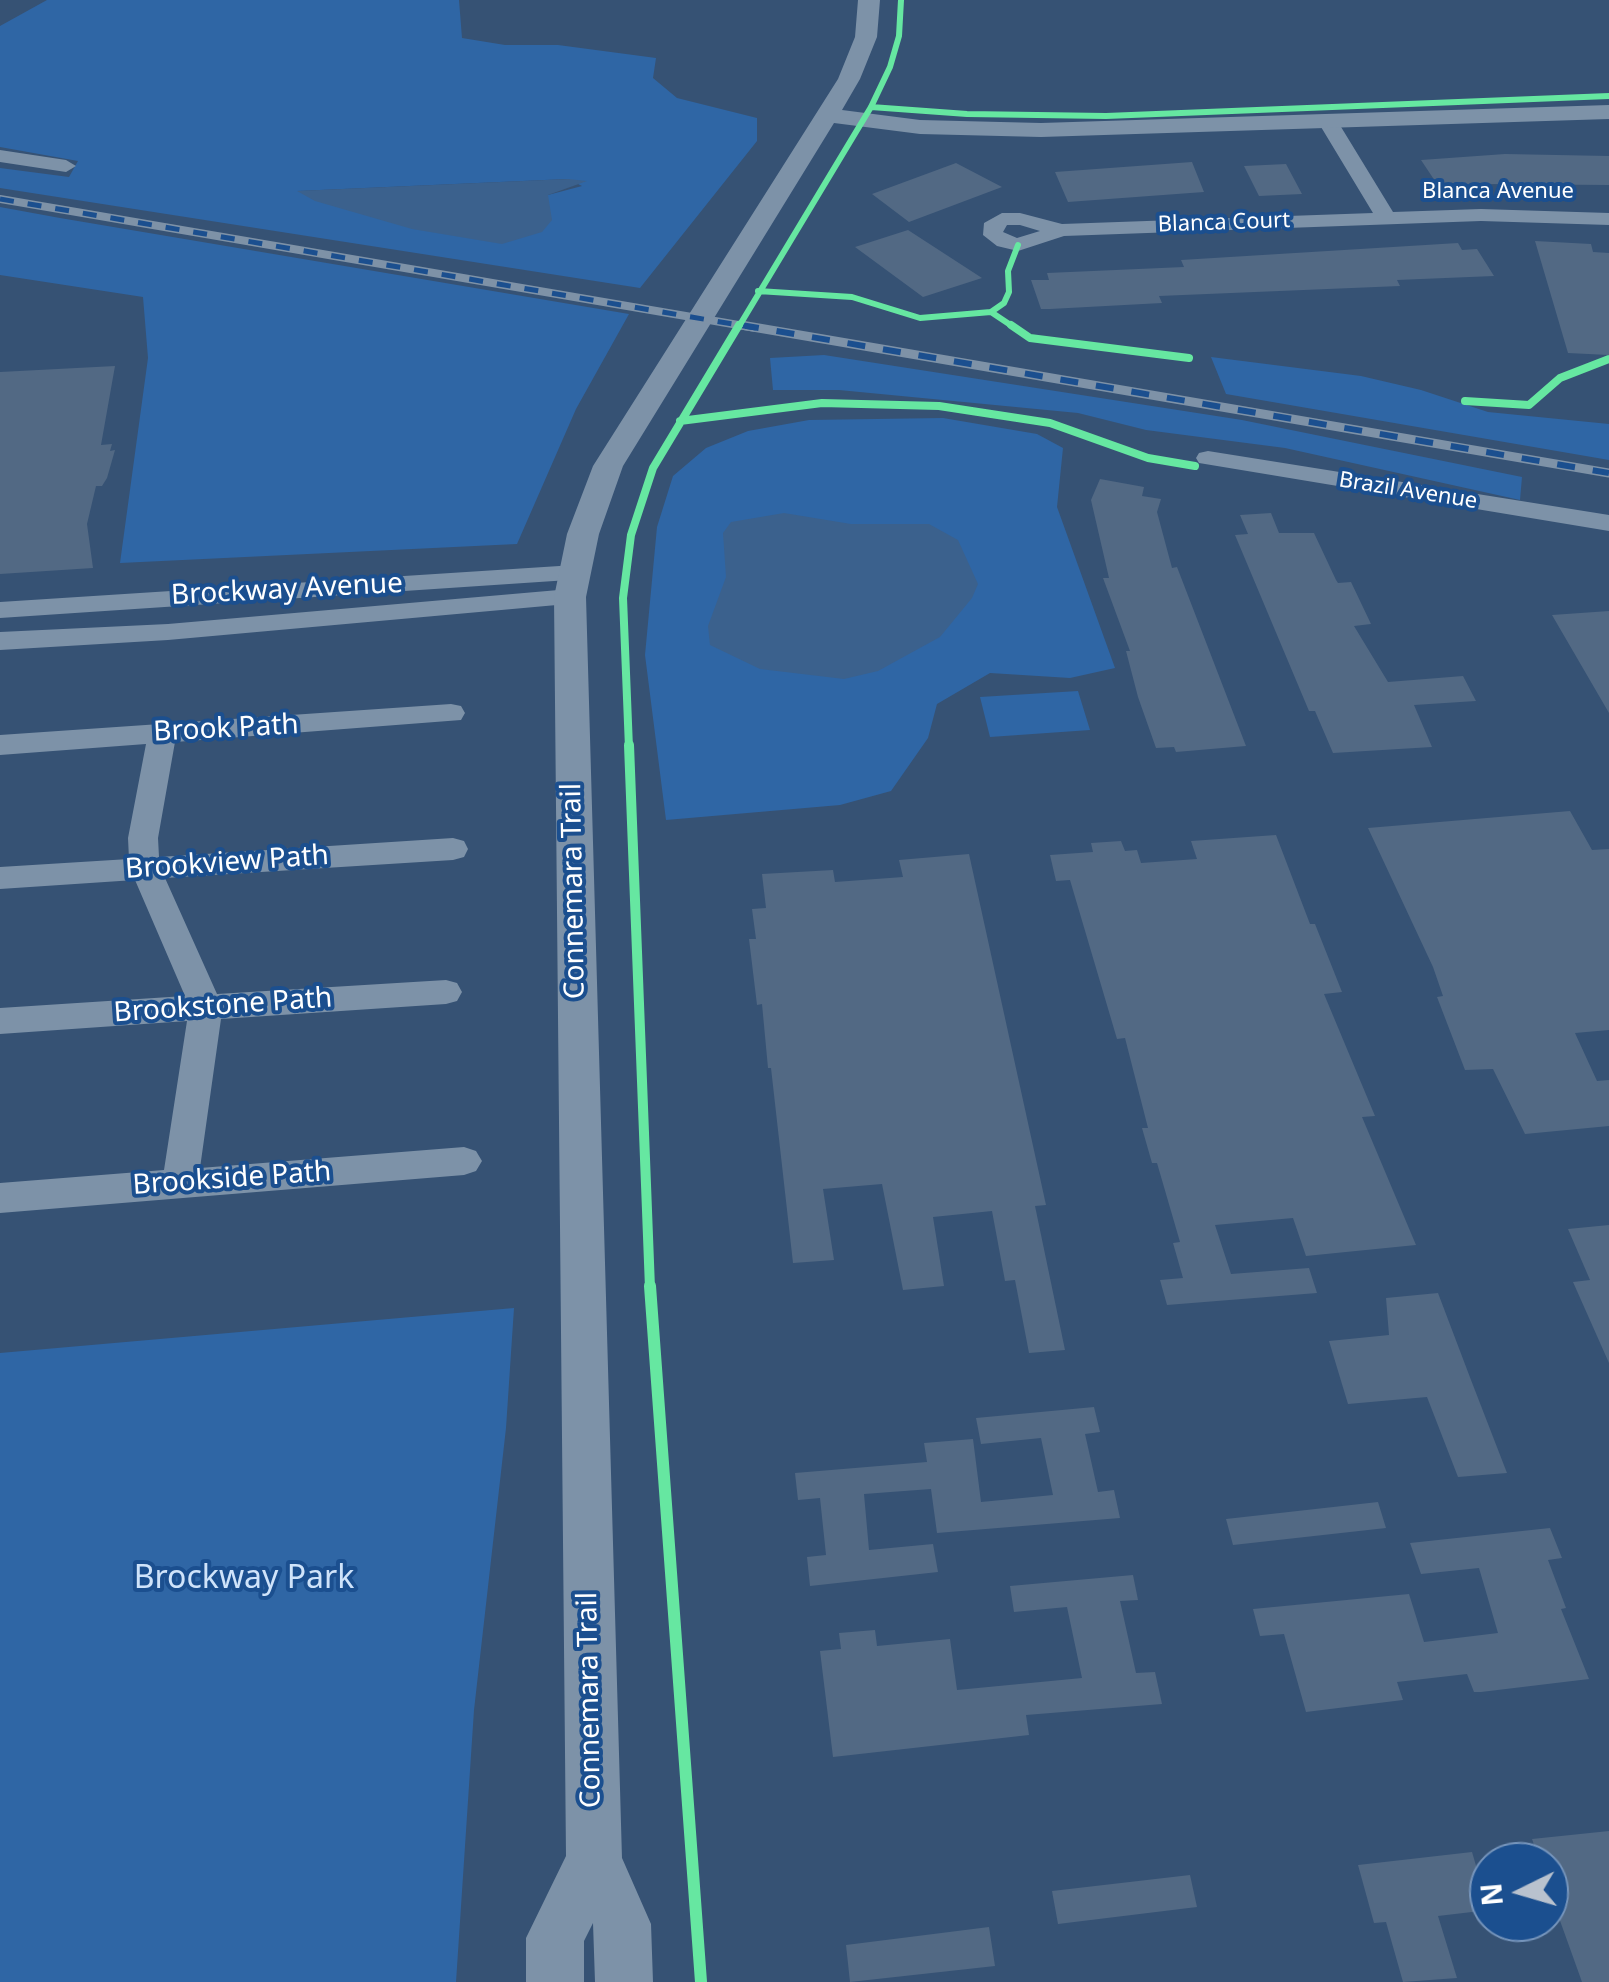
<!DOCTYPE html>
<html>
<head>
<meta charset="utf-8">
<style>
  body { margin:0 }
  #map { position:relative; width:1609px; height:1982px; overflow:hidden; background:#365274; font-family:"Noto Sans",sans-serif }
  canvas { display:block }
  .north { position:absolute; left:1469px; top:1842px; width:100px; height:100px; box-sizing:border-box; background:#1b4f8f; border:2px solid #7695bc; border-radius:50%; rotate:265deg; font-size:28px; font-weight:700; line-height:40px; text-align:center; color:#fff }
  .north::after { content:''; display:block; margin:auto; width:35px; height:45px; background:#b9c2ce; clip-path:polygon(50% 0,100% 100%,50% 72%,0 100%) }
</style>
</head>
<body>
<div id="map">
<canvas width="1609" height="1982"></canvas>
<div class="north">N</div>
</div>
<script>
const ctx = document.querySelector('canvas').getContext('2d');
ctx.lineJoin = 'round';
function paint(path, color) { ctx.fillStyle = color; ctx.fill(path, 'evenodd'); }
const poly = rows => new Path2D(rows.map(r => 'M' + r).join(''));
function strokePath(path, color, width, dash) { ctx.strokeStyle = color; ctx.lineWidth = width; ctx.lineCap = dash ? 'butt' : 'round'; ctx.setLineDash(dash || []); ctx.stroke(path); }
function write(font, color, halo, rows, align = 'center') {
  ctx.font = font + ' "Noto Sans",sans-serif'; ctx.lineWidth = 8; ctx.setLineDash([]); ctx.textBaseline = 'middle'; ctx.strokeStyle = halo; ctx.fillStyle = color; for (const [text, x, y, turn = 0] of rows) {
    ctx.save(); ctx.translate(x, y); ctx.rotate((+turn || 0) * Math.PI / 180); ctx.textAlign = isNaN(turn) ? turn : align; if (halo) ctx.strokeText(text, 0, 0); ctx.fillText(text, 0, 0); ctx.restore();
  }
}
paint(poly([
  [47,0,459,0,462,38,505,45,558,45,656,58,653,78,677,98,757,118,757,141,640,288,0,188,0,168,69,177,78,161,0,147,0,26],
  [568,179,582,186,548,195,548,200,298,191],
  [0,207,60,218,629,314,576,409,517,544,120,563,148,358,143,297,0,275],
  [824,355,1242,420,1522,477,1520,500,1285,448,1146,430,1078,413,839,390,773,390,770,358],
  [1211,357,1361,376,1421,390,1488,412,1609,424,1609,460,1226,394],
  [943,418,1037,434,1063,448,1057,507,1115,668,1070,678,990,673,937,704,928,738,891,791,840,805,666,820,645,655,657,527,673,476,706,448,748,431,809,420],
  [1078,691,1090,730,990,737,980,697],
  [514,1308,506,1428,474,1710,456,1982,0,1982,0,1353]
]), '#2f66a5');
paint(poly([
  [568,179,587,181,548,195,552,220,542,232,502,244,412,229,315,201,297,191],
  [784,513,851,524,929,524,958,540,978,584,972,598,940,637,878,671,844,679,760,669,710,645,708,626,726,577,723,533,731,522]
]), '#3b618d');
paint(poly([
  [1505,154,1609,156,1609,185,1482,184,1485,187,1441,190,1421,160],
  [1192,162,1204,192,1068,202,1055,172],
  [956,163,1002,187,909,222,872,194],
  [1286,164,1302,194,1259,196,1244,166],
  [908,230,982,278,923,297,855,247],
  [1535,241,1591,244,1593,252,1609,253,1609,355,1568,353],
  [1458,243,1462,250,1477,249,1494,276,1397,280,1400,286,1159,296,1162,303,1050,309,1041,309,1031,280,1049,280,1047,273,1184,267,1181,260],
  [115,366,101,445,112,444,110,451,115,450,107,478,102,486,96,486,87,524,93,568,0,574,0,372],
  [1100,479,1144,487,1142,496,1161,499,1157,512,1172,568,1177,567,1246,746,1176,752,1174,747,1156,748,1138,697,1126,651,1130,651,1103,578,1109,578,1091,500],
  [1271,513,1279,533,1314,533,1336,580,1338,583,1351,582,1371,624,1354,626,1388,682,1463,676,1476,701,1414,705,1432,747,1333,753,1315,711,1309,711,1235,535,1248,534,1240,515],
  [1609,611,1609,713,1552,615],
  [1570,811,1592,850,1609,849,1609,1030,1575,1033,1597,1081,1609,1080,1609,1126,1525,1134,1493,1069,1465,1070,1437,997,1443,996,1433,967,1368,828],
  [1276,835,1310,924,1315,924,1342,992,1324,994,1375,1116,1362,1117,1416,1245,1306,1256,1293,1218,1215,1225,1231,1274,1309,1268,1317,1293,1167,1305,1160,1280,1183,1278,1173,1243,1180,1242,1157,1163,1152,1163,1142,1128,1148,1128,1125,1038,1117,1039,1070,880,1056,881,1050,855,1093,852,1091,843,1121,841,1125,851,1137,850,1141,863,1197,859,1191,841],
  [969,854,1046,1205,1035,1206,1065,1350,1029,1353,1015,1280,1005,1281,992,1211,933,1217,944,1286,903,1290,882,1184,823,1189,834,1260,793,1263,771,1068,768,1068,762,1004,757,1005,749,939,756,939,752,909,766,908,762,874,833,870,835,882,903,877,899,860],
  [1609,1225,1609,1363,1573,1282,1590,1280,1568,1229],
  [1438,1293,1471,1380,1507,1473,1458,1477,1427,1397,1348,1404,1329,1341,1389,1335,1386,1298],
  [1094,1407,1100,1432,1085,1434,1098,1492,1114,1490,1120,1518,937,1533,931,1489,864,1494,869,1550,933,1544,938,1572,810,1586,807,1557,826,1555,820,1498,798,1500,795,1473,927,1462,924,1443,973,1439,981,1502,1053,1495,1041,1438,981,1444,976,1418],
  [1378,1502,1386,1528,1233,1545,1226,1519],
  [1550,1528,1562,1558,1548,1560,1566,1608,1561,1609,1589,1679,1481,1692,1474,1692,1467,1674,1397,1682,1403,1700,1306,1712,1284,1634,1260,1636,1253,1609,1409,1594,1424,1642,1498,1633,1479,1568,1421,1574,1410,1543],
  [1133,1575,1138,1600,1120,1601,1136,1673,1155,1672,1162,1704,1026,1715,1029,1735,833,1757,820,1651,841,1649,839,1633,875,1630,877,1646,950,1639,957,1690,1082,1678,1067,1607,1014,1612,1010,1586],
  [1609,1831,1609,1982,1582,1982,1549,1890,1549,1862,1540,1862,1532,1839],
  [1472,1852,1482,1886,1489,1885,1489,1910,1438,1916,1457,1978,1403,1982,1386,1922,1374,1923,1358,1865],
  [1190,1875,1197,1907,1058,1924,1052,1891],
  [989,1927,995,1966,850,1982,846,1945]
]), '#526984');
paint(poly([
  [1328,116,1338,122,1393,212,1481,209,1609,213,1609,225,1481,221,1064,236,1018,251,997,246,983,235,984,223,1002,213,1020,213,1062,224,1373,213,1318,122,1328,116],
  [1007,225,1020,225,1040,231,1017,238,1003,232,1007,225],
  [0,150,66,160,76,166,66,172,0,162,0,150],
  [1208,451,1609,515,1609,531,1199,463,1196,458,1199,453,1208,451],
  [575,565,584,567,588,573,584,579,0,618,0,602,575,565],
  [570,589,579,591,583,597,579,603,168,640,0,650,0,632,168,624,570,589],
  [451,704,461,706,465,713,461,720,175,742,158,838,159,857,453,838,464,841,468,849,464,857,453,860,165,878,217,994,446,980,457,983,462,992,457,1001,446,1004,221,1019,200,1168,464,1147,476,1151,482,1161,476,1171,464,1175,0,1213,0,1183,164,1170,187,1021,0,1034,0,1008,185,996,135,880,0,889,0,867,129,859,128,838,146,744,0,755,0,735,451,704]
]), '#7d92a8');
paint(poly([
  [858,0,880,0,877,37,860,79,842,110,920,120,1041,123,1609,105,1609,119,1041,137,920,134,834,123,623,466,599,534,586,597,622,1858,651,1924,653,1982,595,1982,593,1923,584,1941,584,1982,526,1982,526,1938,566,1856,554,597,567,534,593,466,838,79,855,37,858,0]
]), '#7d92a8');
const railFar1 = poly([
  [0,199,756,328]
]);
const rail = poly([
  [741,325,1609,473]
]);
strokePath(railFar1, '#7e92a7', 8);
strokePath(rail, '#7e92a7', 9);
strokePath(railFar1, '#1b4f8f', 5, [14]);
strokePath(rail, '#1b4f8f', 6, [18]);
strokePath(poly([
  [871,107,967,114,1106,116,1609,96],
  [758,291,852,297,920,318,991,312,1004,303,1009,292,1008,271,1018,245],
  [991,312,1015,328],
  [738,328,871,107,890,67,899,36,901,0]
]), '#66e7a1', 6);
strokePath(poly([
  [1011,325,1030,338,1189,358],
  [1465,401,1529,405,1560,378,1609,359],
  [680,421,822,403,939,406,1050,423,1148,458,1195,466],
  [629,748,623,598,631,535,653,468,739,325]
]), '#66e7a1', 8);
strokePath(poly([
  [629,745,650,1288]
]), '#66e7a1', 10);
strokePath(poly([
  [650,1286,701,1982]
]), '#66e7a1', 12);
write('22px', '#fff', '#1b4f8f', [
  ["Blanca Avenue",1498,192],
  ["Blanca Court",1224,223,-2],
  ["Brazil Avenue",1408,491,9]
]);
write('28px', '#fff', '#1b4f8f', [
  ["Brockway Avenue",287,590,-3],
  ["Brook Path",226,729,-3],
  ["Brookview Path",227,863,-4],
  ["Connemara Trail",574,891,-91],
  ["Brookstone Path",223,1006,-4],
  ["Brookside Path",232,1179,-4],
  ["Connemara Trail",590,1700,-91]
]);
write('32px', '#cfe3fa', '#1b4f8f', [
  ["Brockway Park",244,1579]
]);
</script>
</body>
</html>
